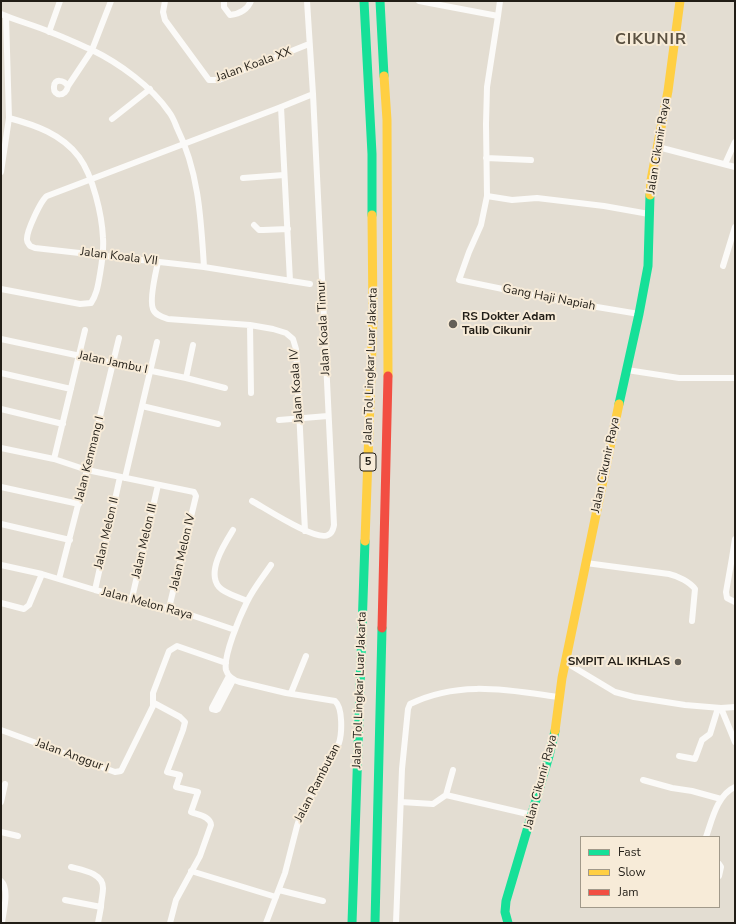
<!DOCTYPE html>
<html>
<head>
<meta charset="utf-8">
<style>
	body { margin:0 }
	#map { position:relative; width:736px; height:924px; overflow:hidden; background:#e3ddd2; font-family:"Nunito Sans",sans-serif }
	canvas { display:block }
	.frame { position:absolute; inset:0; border:2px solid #211d16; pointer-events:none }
	.legend { position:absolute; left:580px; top:836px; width:140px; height:72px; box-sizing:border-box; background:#f7ebd8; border:1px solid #a1998a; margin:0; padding:5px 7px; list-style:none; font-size:12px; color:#211d16 }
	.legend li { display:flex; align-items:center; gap:8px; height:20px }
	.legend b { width:20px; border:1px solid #a1998a }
</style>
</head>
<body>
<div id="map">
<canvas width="736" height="924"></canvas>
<div class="frame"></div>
<ul class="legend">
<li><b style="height:5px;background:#16e098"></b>Fast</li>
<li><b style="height:5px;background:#ffcf43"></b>Slow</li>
<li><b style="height:5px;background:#f24e42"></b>Jam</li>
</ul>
</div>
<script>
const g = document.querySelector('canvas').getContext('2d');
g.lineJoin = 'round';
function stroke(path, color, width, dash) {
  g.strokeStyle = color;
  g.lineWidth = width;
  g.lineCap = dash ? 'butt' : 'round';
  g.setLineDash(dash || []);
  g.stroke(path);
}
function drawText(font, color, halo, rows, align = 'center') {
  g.font = font + ' "Nunito Sans",sans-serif';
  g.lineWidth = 4;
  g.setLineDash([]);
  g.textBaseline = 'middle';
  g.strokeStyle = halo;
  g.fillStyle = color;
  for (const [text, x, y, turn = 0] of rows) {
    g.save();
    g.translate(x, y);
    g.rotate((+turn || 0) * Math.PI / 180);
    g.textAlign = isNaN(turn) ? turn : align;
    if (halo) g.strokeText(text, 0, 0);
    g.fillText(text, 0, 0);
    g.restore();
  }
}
stroke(new Path2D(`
	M 165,1 L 163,12 L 165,20 L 209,80 L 219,80 L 309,44
	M 224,1 L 224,7 L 230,15 C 239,14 247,11 251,1
	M 419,1 L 498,16 L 487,87 L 486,124 L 487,196 L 481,225 L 469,252 L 459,280 L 561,301 L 639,314
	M 1,14 C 17,21 34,25 50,32 C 64,37 78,44 92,50 C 119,63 152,87 169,112 C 173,117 175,123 177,128 C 199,172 201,220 204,267
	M 498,16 L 500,1
	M 49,32 L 60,1
	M 68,86 C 64,80 54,78 54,87 C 53,97 66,97 68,86 L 92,50 L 111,1
	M 281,107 L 290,281
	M 112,119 L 150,89
	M 658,147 L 735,167
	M 486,158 L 531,160
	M 725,164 L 735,142
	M 1,172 L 9,118 L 6,17
	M 243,178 L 284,175
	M 487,196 L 512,200 L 537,198 L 604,206 L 649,214
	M 254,225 L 259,230 L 263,230 L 288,229
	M 158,262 C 156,271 149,300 153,309 C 155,315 162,317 168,319 L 250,325 L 273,329 L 286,333 L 293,339 L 296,349 L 305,531
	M 723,266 L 735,227
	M 310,284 L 204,267 L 35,248 L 30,246 C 29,244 27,242 27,240 C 26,232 41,200 47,196 L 281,107 L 313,94
	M 1,289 L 80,304 L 91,303 C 97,294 98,285 100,274 C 102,262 104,251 103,238 C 102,215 93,176 79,157 C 62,134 35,125 9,118
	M 250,325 L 251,393
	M 1,339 L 113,363 L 186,378 L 225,388
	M 627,370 L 679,378 L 735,378
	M 1,373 L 71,389
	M 186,378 L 193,345
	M 142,406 L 218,424
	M 1,409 L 63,424
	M 279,420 L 328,416
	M 1,448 L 54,459 L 87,470 L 194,492 L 196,496 L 169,608
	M 54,459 L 85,330
	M 125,478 L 157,342
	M 1,487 L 79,504
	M 252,501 C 265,508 316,542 328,535 C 333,533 333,529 334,525 L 313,94 L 307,1
	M 1,524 L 70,540
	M 233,530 C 225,543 206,572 219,587 C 225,594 239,597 247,601
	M 735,539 L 732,558 L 735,559
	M 732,558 L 726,592 L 727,598 L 735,602
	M 586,563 L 669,574 C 678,576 690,582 695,589 L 692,621
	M 1,565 L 42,574 L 95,590 L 179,611 L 235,630
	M 59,579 L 87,470 L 119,338
	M 95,590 L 120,477
	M 132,598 L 158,485
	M 1,603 L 24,609 L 29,605 L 42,574
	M 565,662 L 615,692 L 634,697 L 685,705 L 721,708 L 735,707
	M 229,676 L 212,708 L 212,709 L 216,710 L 218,709 L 233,680
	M 291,693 L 306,656
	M 154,703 L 180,717 L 185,722 L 183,730 L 167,772 L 180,775 L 176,787 L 198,792 L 191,812 C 198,815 210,816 211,825 L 200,856 L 176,900 L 170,923
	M 721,708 L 735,742
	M 1,730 L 115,772 L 121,771 L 153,706 L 153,693 L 169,651 L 177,646 L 226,663
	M 679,756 L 695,759 L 702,740 L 710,734 L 718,708
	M 643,780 L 672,788 L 692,791 L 721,799
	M 446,795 L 532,815
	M 1,802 L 5,784
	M 401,802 L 433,804 L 446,795 L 453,770
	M 1,832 L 18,836
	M 706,837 C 712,820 717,795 735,787
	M 719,864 L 721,867 L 719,876
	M 71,867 C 82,870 103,873 103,888 C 103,894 101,901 101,907
	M 191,871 L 276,897
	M 1,881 C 10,889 3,913 2,923
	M 279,890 L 323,901
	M 65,900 L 101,907 L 98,923
	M 266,923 L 285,873 L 297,826 L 300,817 L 339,743 C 342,733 343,708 335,701 L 286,693 L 240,682 C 233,680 228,677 226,670 C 223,656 240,616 247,602 C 253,589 263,577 271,565
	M 396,923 L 402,769 L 408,709 L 410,704 C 459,680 507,690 559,697`), '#fbfaf8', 6);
stroke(new Path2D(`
	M 364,1 L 372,154 L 372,215
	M 380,1 L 384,76
	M 619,404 L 639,314 L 648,266 L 650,195
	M 352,923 L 365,541
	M 375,923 L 382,628
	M 508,923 L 505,912 L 506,901 L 549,756 L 555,731`), '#16e098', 9);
stroke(new Path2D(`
	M 384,76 L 387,120 L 388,376
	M 650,195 L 651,180 L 668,91 L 680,1
	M 365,541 L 373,318 L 372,215
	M 555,731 L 562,678 L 619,404`), '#ffcf43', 9);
stroke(new Path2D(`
	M 382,628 L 388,376`), '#f24e42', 9);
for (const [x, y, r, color] of [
	[453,324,5,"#656058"],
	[678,662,4,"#656058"]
]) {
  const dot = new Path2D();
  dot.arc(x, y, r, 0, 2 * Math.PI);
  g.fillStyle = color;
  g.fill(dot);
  stroke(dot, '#f7ebd8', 1.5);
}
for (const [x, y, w] of [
	[368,462,16]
]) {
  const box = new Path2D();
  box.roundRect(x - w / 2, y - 9, w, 18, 3);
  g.fillStyle = '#f7ebd8';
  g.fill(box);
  stroke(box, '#211d16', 1);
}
drawText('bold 11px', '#211d16', null, [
	["5",368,462]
]);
drawText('12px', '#211d16', '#f7ebd8', [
	["Jalan Koala XX",254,65,-20],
	["Jalan Cikunir Raya",659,146,-81],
	["Jalan Koala VII",119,257,7],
	["Gang Haji Napiah",549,298,11],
	["Jalan Koala Timur",324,328,-93],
	["Jalan Jambu I",113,363,12],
	["Jalan Tol Lingkar Luar Jakarta",371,366,-88],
	["Jalan Koala IV",297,386,-94],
	["Jalan Kenmang I",90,459,-76],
	["Jalan Cikunir Raya",606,465,-78],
	["Jalan Melon II",107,533,-77],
	["Jalan Melon III",145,541,-77],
	["Jalan Melon IV",183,552,-77],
	["Jalan Melon Raya",147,604,15],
	["Jalan Tol Lingkar Luar Jakarta",360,690,-88],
	["Jalan Anggur I",72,756,20],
	["Jalan Cikunir Raya",541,782,-75],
	["Jalan Rambutan",318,783,-63]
]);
drawText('bold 12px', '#211d16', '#f7ebd8', [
	["RS Dokter Adam",462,317],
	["Talib Cikunir",462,331],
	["SMPIT AL IKHLAS",670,662,"right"]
], 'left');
g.letterSpacing = '1px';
drawText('bold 16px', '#5b5141', '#f7ebd8', [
	["CIKUNIR",651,40]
]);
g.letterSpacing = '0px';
</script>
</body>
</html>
